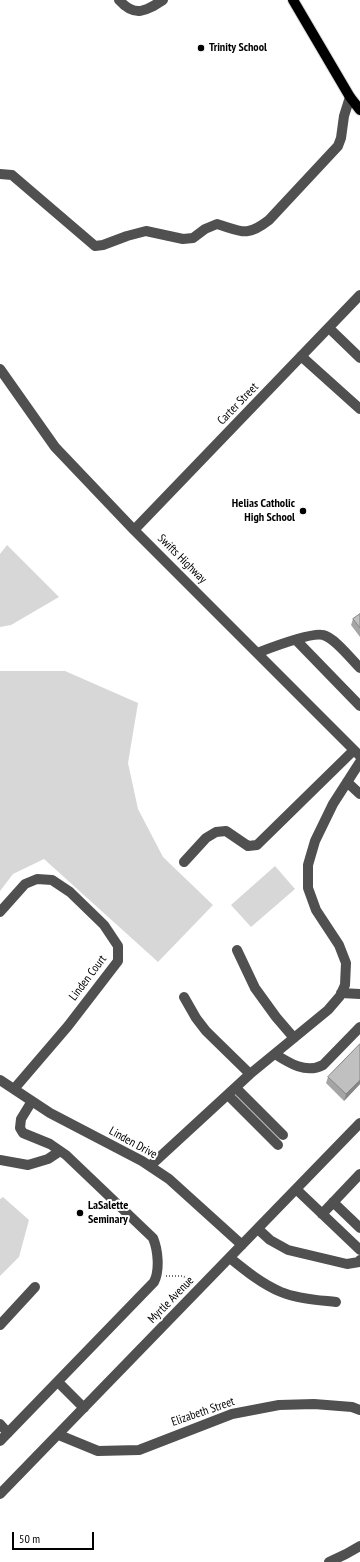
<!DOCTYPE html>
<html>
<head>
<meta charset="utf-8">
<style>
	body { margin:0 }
	#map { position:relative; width:360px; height:1562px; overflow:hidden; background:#fff; font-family:"PT Sans Narrow",sans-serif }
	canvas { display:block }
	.scale { position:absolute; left:12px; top:1532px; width:82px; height:18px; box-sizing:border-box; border:2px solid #000; border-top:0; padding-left:5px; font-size:12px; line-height:14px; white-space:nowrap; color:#000; -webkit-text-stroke:3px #fff; paint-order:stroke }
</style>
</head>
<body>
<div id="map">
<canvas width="360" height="1562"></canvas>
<div class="scale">50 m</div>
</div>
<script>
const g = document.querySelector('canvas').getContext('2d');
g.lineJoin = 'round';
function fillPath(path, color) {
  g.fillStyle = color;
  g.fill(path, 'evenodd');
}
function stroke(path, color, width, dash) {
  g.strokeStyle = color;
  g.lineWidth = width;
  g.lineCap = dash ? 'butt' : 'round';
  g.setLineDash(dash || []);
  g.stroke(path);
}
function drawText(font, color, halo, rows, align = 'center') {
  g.font = font + ' "PT Sans Narrow",sans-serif';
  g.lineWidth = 4;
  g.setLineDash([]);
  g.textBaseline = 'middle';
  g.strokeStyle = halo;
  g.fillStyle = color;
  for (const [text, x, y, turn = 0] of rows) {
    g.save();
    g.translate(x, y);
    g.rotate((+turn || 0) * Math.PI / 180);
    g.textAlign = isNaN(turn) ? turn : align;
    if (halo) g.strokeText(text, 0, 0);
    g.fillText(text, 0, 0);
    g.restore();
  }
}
fillPath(new Path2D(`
	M 7,545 L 59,597 L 11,625 L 0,627 L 0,554 Z
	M 0,671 L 65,671 L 138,703 L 128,763 L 138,809 L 163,857 L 213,905 L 158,962 L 44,859 L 13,874 L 0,891 Z
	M 275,866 L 295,889 L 251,927 L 231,905 Z
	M 3,1197 L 29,1220 L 19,1257 L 0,1276 L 0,1199 Z`), '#d7d7d7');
const major = new Path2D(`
	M 293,0 L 350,97 L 360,110`);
stroke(major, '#dbdbdb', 12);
stroke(new Path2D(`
	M 166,1276 L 182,1276 L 193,1280`), '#727272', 2, [1, 2]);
stroke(new Path2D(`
	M 119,0 C 135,18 146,11 163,0
	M 0,174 L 12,175 L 95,246 L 103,245 L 127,236 L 146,231 L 183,239 L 193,238 L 205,229 L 217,224 C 241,231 246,238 269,220 L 338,146 L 341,138 L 344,116 L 350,97
	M 329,328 L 360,358
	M 301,356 L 360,409
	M 0,369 L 55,447 L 134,530 L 360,756
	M 134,530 L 360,295
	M 296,640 L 360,706
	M 257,653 C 270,648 311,632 323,635 C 334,637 352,660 360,668
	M 347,782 L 360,794
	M 184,862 L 206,838 L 216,832 L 226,831 L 248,846 L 257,845 L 354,750
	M 0,912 L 25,884 L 37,879 L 52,880 L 70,892 L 104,925 L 118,946 L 118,961 L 68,1026 L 14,1089
	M 237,950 L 255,988 L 276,1017 L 294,1038
	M 341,993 L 360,994
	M 184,997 L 196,1018 L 206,1031 L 250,1074
	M 275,1054 C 289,1063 306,1074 323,1065 L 360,1027
	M 0,1080 L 50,1113 L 142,1161 L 169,1179 L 242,1245
	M 236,1088 L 283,1135
	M 228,1095 L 278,1145
	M 0,1160 L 28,1165 L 48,1159 L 60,1151
	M 150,1166 L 250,1074 L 328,1010 L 340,996 L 345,985 L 346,963 L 339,945 L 316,910 L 308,888 L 308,865 L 315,841 L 333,804 L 360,762
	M 296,1189 L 360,1250
	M 333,1202 L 360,1228
	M 322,1214 L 360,1174
	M 258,1229 L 270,1240 L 288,1250 L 347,1264 L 359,1262 L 360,1260
	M 230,1258 C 246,1271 262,1284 281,1292 C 298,1299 318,1300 336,1302
	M 0,1325 L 35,1287
	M 58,1382 L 84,1408
	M 0,1424 L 8,1433
	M 59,1435 L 98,1451 L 139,1450 L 232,1414 L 279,1405 L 314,1404 L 352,1407 L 360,1410
	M 0,1441 L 154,1282 C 160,1270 158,1250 153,1238 L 66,1155 L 50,1144 L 23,1133 L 20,1128 L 21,1119 L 32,1101
	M 0,1494 L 360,1123
	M 329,1562 L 346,1554 L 360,1546`), '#505050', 10);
stroke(major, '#000', 10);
fillPath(new Path2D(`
	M 360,614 L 360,637 L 351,625 L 353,619 Z
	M 360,1044 L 360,1084 L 344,1101 L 326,1083 L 328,1077 Z`), '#a5a5a5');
fillPath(new Path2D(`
	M 360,1080 L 360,1084 L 344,1101 L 346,1094 Z`), '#868686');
const building = new Path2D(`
	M 360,614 L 360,628 L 353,619 Z
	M 360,1044 L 360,1080 L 346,1094 L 328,1077 Z`);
fillPath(building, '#c0c0c0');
stroke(building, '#868686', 1);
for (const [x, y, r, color] of [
	[201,48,4,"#000"],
	[303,511,4,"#000"],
	[80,1213,4,"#000"]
]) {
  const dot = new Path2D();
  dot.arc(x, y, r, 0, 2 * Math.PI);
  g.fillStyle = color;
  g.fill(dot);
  stroke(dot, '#fff', 1.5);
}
drawText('bold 12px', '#000', '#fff', [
	["Trinity School",209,48],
	["Helias Catholic",295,504,"right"],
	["High School",295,518,"right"],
	["LaSalette",88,1206],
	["Seminary",88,1220]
], 'left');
drawText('12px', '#000', '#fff', [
	["Carter Street",238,404,-46],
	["Swifts Highway",182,559,45],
	["Linden Court",88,978,-53],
	["Linden Drive",133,1143,29],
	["Myrtle Avenue",171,1300,-46],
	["Elizabeth Street",203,1412,-19]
]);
</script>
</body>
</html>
